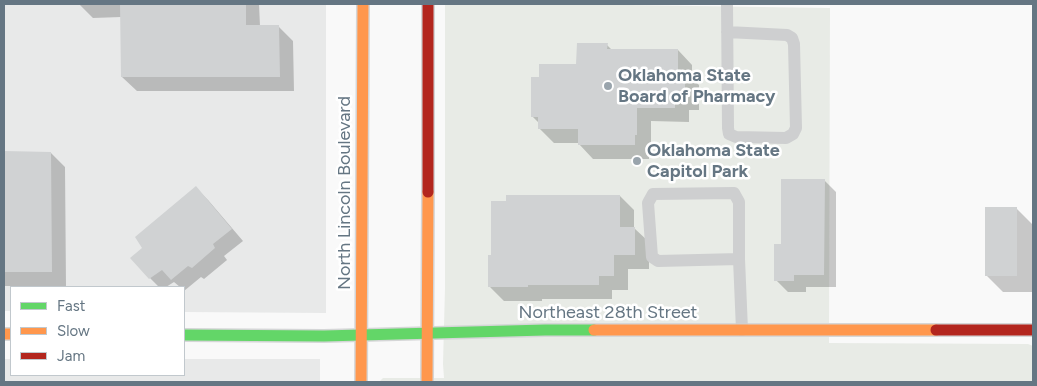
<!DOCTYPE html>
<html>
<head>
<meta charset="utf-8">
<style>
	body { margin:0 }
	#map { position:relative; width:1037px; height:386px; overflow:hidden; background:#f9f9f9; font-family:Figtree,sans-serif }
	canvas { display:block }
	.frame { position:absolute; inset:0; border:5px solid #657683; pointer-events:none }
	.legend { position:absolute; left:10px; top:286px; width:175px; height:90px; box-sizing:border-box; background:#fff; border:1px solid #c1c8cd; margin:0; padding:6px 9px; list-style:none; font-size:15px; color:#657683 }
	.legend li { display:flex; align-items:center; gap:10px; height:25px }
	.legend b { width:25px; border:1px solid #c1c8cd }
</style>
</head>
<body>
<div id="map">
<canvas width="1037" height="386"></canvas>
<div class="frame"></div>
<ul class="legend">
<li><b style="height:6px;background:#63d668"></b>Fast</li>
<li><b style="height:6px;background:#ff974d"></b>Slow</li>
<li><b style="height:6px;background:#b3261e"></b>Jam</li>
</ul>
</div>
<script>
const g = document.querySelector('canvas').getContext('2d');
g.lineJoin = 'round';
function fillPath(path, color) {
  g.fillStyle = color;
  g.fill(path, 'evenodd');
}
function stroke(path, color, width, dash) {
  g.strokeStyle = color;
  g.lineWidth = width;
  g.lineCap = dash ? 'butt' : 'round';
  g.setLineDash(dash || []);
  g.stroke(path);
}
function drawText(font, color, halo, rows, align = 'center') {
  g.font = font + ' Figtree,sans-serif';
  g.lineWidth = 5;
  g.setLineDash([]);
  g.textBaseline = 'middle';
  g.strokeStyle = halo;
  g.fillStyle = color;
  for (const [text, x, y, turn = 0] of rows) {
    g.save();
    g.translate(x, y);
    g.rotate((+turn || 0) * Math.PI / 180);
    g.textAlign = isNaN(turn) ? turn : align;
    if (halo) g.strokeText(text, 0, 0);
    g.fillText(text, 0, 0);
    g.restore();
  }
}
fillPath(new Path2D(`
	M 4,4 L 326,4 L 326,313 L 184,312 L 184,287 L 11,287 L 11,311 L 4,311 Z
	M 4,359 L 11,359 L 11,375 L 184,375 L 184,359 L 320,359 L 320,382 L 4,382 Z`), '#e8e9e9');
fillPath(new Path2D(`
	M 445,4 L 627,4 L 627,5 L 830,8 L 829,343 L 1028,344 L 1033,346 L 1033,382 L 379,382 L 383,378 L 444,378 L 443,364 L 445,288 Z`), '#e8ebe6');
fillPath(new Path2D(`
	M 79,4 L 259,4 L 260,26 L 279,27 L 293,41 L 294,91 L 137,91 L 122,77 L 121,17 L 93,18 Z
	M 607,45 L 612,50 L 678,50 L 692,65 L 692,78 L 699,85 L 699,110 L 689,110 L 689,122 L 651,121 L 651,149 L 649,149 L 649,159 L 593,159 L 579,144 L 579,143 L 554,143 L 539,128 L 539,123 L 532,116 L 540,78 L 578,66 Z
	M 4,152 L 51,153 L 65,167 L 66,286 L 4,286 Z
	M 824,180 L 836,192 L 836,287 L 806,287 L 806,292 L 788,292 L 776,280 L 783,245 Z
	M 196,188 L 208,200 L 243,241 L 224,256 L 227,260 L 204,279 L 201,277 L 184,291 L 184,287 L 180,287 L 174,282 L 166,287 L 159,287 L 150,278 L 144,249 Z
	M 620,196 L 634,210 L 634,228 L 649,242 L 649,269 L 628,269 L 628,290 L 612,290 L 612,299 L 542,299 L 542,301 L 504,301 L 490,287 Z
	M 1017,209 L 1033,225 L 1033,292 L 1003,292 L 986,275 Z`), '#0003');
fillPath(new Path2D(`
	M 120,4 L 246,4 L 246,25 L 279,25 L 280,77 L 121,77 Z
	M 577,43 L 608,43 L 607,49 L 678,49 L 678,70 L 685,70 L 685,96 L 675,96 L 675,108 L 637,108 L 637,135 L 635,135 L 635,145 L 578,145 L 578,129 L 538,129 L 538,117 L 531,117 L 531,77 L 539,77 L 539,64 L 576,64 Z
	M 4,151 L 51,152 L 52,272 L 4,272 Z
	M 781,179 L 825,179 L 824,275 L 794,275 L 794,281 L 774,281 L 774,244 L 781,244 Z
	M 196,186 L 232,229 L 213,244 L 215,248 L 192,268 L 188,266 L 171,280 L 162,270 L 149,279 L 130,258 L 142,248 L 135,237 Z
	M 506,195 L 620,195 L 620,227 L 635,227 L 635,255 L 614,255 L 614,276 L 599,276 L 599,285 L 528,285 L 528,287 L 488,287 L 488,255 L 491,255 L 491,201 L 506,201 Z
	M 985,207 L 1017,207 L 1017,276 L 985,276 Z`), '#d0d2d3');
const fast = new Path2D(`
	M 184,335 L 324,336 L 545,330 L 594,330`);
const slow = new Path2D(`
	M 594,330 L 936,330
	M 4,334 L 11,334
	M 361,382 L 363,4
	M 427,382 L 428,192`);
const jam = new Path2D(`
	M 428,192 L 428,4
	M 936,330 L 1033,330`);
stroke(fast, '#d5d6d7', 14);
stroke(slow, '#d5d6d7', 14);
stroke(jam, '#d5d6d7', 14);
stroke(new Path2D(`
	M 727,4 L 728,128 L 729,134 L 736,137 L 786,138 L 793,134 L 796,128 L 794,44 L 792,38 L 787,35 L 727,32
	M 739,259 L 658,261 L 652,257 L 648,203 L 653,194 L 734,193 L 739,202 L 739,259 L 742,330`), '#cecfd0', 12);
stroke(fast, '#63d668', 11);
stroke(slow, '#ff974d', 11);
stroke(jam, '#b3261e', 11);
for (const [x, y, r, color] of [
	[608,86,5,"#99a4ac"],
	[637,161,5,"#99a4ac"]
]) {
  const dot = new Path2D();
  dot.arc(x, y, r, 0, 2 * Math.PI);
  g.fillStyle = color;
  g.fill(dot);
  stroke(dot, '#fff', 2);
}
drawText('bold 18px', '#657683', '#fff', [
	["Oklahoma State",618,76],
	["Board of Pharmacy",618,97],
	["Oklahoma State",647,151],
	["Capitol Park",647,172]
], 'left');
drawText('18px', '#657683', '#fff', [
	["North Lincoln Boulevard",345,193,-90],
	["Northeast 28th Street",608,313]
]);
</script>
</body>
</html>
